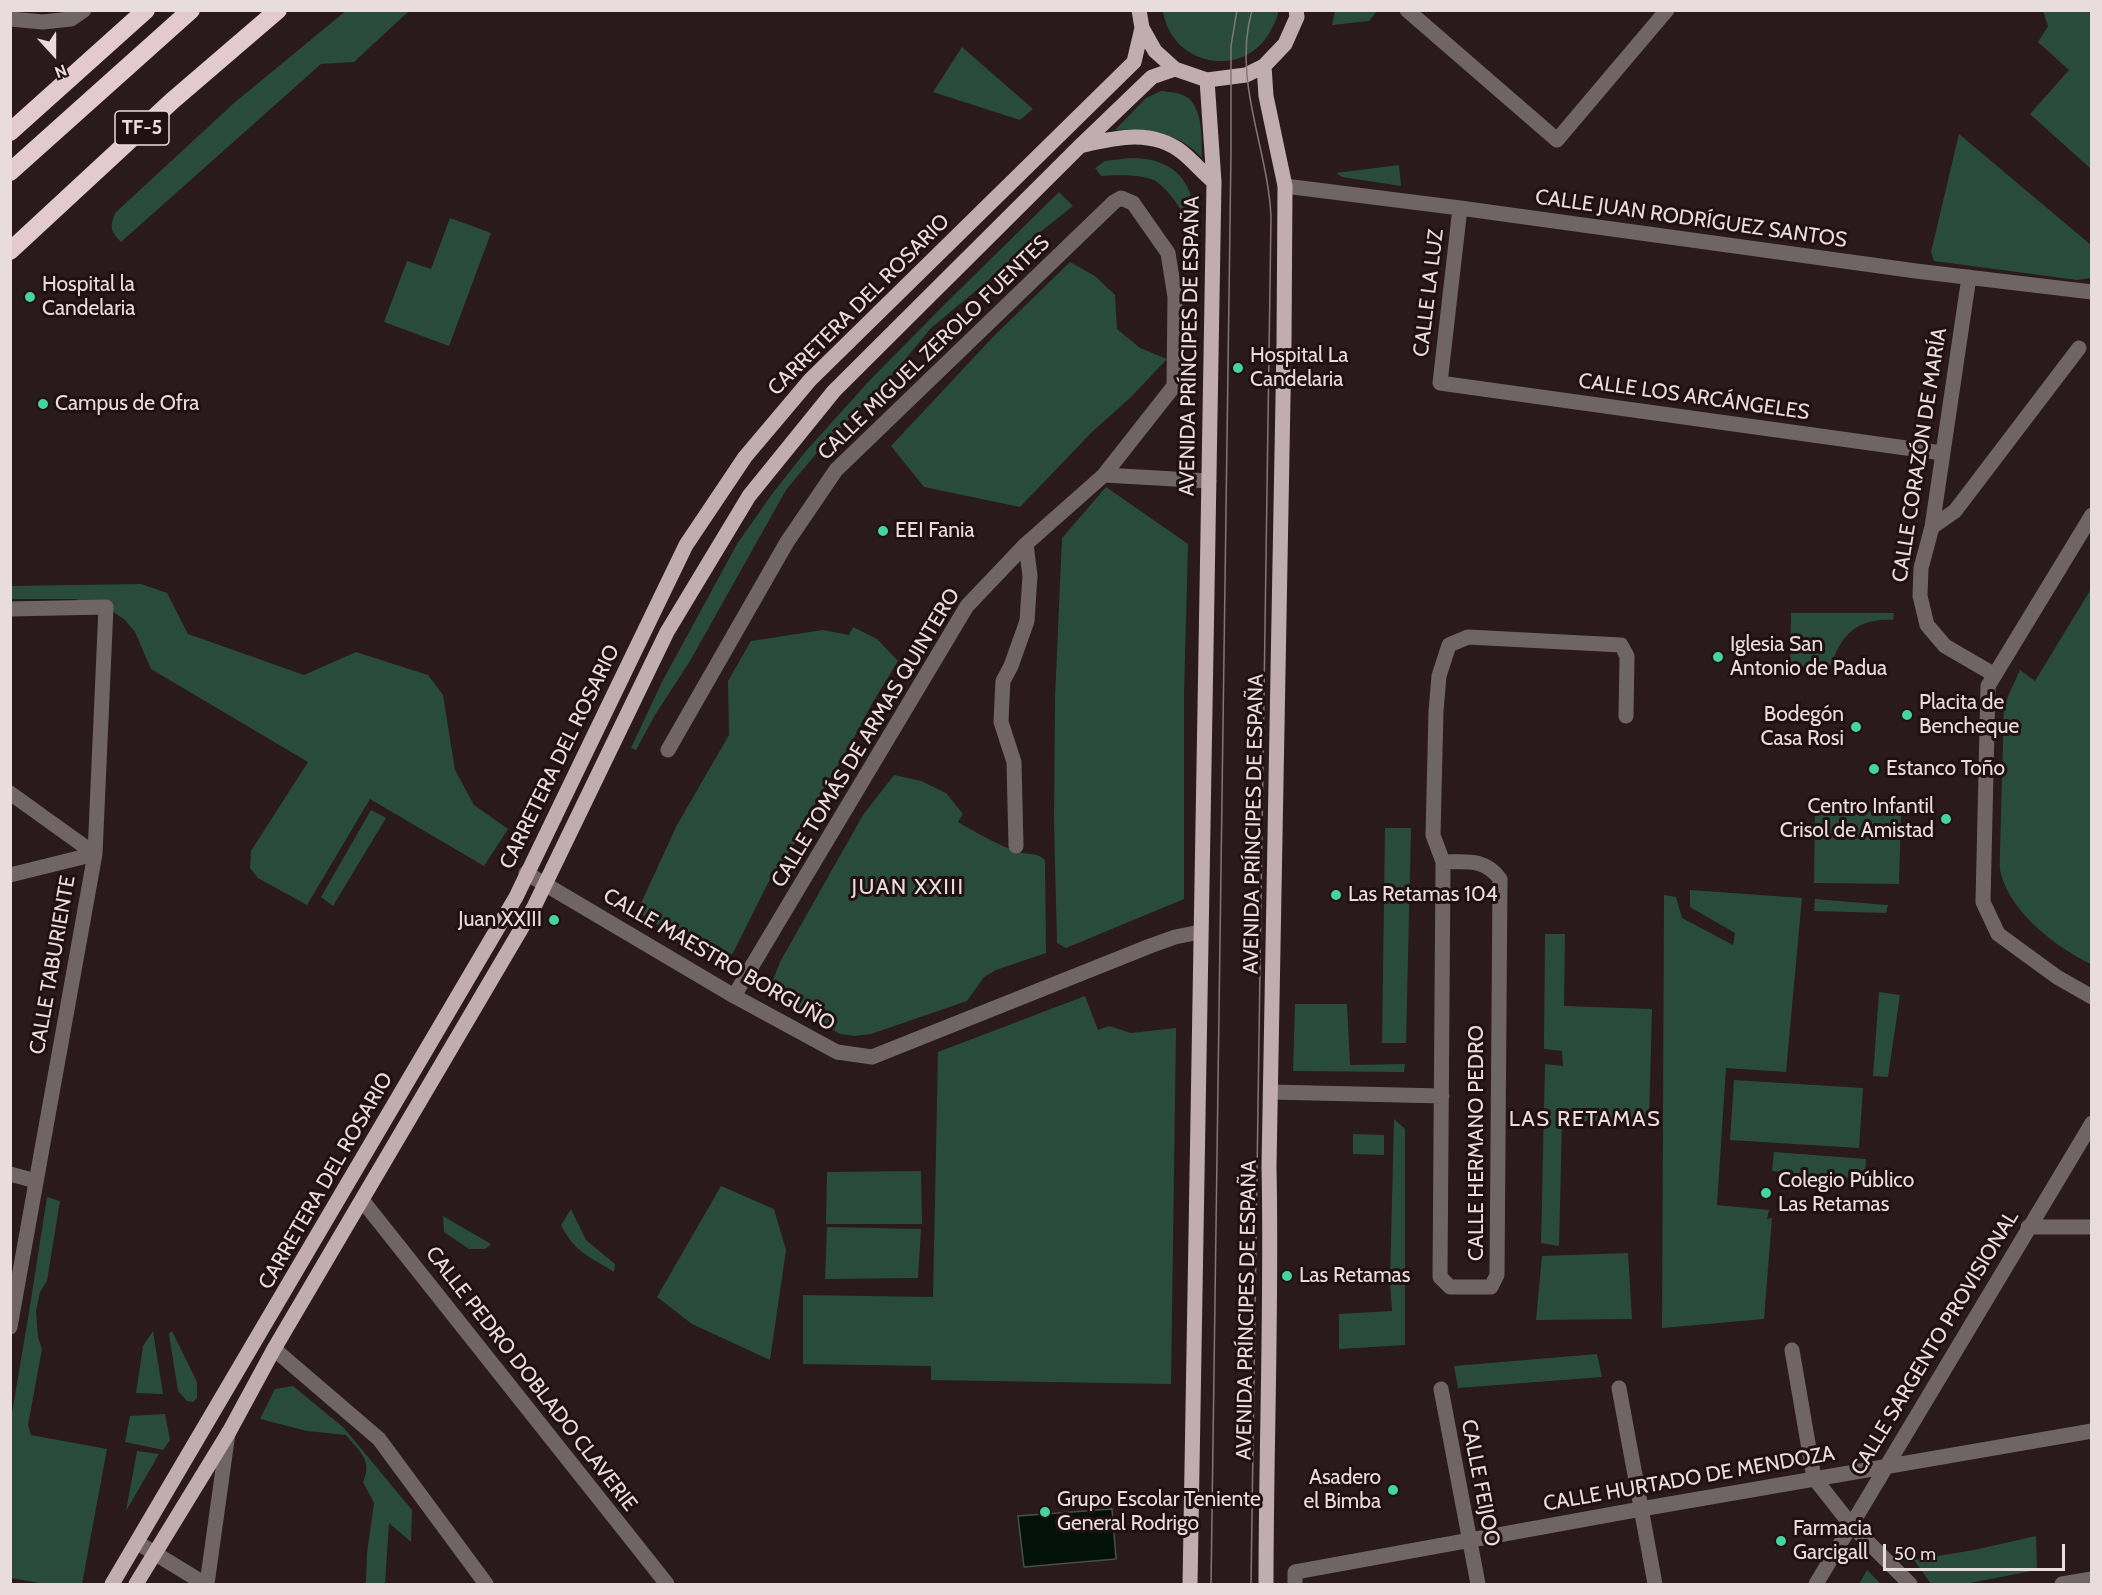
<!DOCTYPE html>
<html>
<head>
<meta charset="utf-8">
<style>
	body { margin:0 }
	#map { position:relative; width:2102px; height:1595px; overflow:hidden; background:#2a191d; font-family:Cabin,sans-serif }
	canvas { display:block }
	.frame { position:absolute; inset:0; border:12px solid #e9dcdf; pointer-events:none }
	.north { position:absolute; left:24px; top:24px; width:60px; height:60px; -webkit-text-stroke:4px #201014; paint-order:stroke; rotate:159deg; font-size:16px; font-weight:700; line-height:24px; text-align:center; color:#e9dcdf }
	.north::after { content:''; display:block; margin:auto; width:21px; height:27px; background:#e9dcdf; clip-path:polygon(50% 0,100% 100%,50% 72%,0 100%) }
	.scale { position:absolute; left:1883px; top:1544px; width:182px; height:27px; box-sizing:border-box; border:3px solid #e9dcdf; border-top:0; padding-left:8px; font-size:18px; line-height:21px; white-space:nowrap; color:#e9dcdf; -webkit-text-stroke:4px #201014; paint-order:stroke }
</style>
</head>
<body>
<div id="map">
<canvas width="2102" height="1595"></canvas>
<div class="frame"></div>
<div class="north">N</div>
<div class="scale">50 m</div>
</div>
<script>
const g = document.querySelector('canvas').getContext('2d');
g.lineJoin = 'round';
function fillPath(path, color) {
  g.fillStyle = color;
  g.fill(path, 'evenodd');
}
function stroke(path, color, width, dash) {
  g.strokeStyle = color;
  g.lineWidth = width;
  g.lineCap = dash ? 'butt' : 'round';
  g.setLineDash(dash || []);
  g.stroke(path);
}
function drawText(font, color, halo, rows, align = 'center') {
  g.font = font + ' Cabin,sans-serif';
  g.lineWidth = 6;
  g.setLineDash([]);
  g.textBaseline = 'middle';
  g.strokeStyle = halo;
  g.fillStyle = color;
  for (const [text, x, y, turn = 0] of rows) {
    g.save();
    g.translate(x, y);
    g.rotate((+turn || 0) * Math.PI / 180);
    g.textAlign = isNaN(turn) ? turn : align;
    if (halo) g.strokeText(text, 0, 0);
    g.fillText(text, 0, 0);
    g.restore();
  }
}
fillPath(new Path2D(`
	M 347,10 L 409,11 L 354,62 L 321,64 L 121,242 C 110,230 110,228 115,213 L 234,103 Z
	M 1278,11 C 1278,17 1275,22 1272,28 C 1247,81 1171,67 1163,11 Z
	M 1335,11 L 1335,10 L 1377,11 L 1369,21 L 1332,25 Z
	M 2043,11 L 2091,11 L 2091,169 L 2030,114 L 2069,70 L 2038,42 L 2048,26 Z
	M 962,47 L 1033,109 L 1020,120 L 933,92 Z
	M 1161,91 C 1169,92 1178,92 1185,96 C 1204,107 1201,138 1202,158 C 1179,132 1147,129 1115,130 L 1146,98 Z
	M 1959,134 L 2091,245 L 2091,278 L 2077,280 L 1934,261 L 1931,252 Z
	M 1131,158 C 1171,158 1193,178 1195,219 L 1189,222 C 1180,209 1170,191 1157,182 C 1146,174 1115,175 1101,176 L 1095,168 L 1105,161 Z
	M 1399,165 L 1401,186 L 1342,177 L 1336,173 Z
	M 1059,192 L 1073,206 L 1039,233 L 984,284 L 931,328 L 893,374 L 815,455 L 786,490 L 690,661 L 655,715 L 636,750 L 631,748 L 662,682 L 737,544 L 772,494 L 806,451 L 870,380 L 946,303 Z
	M 450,218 L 491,233 L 449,346 L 384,322 L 407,261 L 431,269 Z
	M 1070,262 L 1095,276 L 1115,295 L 1117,329 L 1140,348 L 1167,359 L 1130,398 L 1092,432 L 1020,507 L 924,487 L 891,446 L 993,337 Z
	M 1106,487 L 1188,544 L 1184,694 L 1184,899 L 1066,948 L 1057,943 L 1054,822 L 1055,698 L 1062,538 Z
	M 141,584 L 167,593 L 188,634 L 304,675 L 356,652 L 428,675 L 443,695 L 455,770 L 474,805 L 508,829 L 484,866 L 370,799 L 307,905 L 258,878 L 250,868 L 251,851 L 308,762 L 151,669 L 135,632 L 125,620 L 106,607 L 75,599 L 11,599 L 10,586 Z
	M 2091,589 L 2091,964 C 2057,948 2011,913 2001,874 C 1999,867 2000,858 2000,851 L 2004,705 L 2020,670 L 2035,681 Z
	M 1791,613 L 1894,613 L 1893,620 C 1853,618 1838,639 1828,675 L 1820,667 L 1790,667 Z
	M 853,627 L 877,639 L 898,661 L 873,702 L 848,749 L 821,793 L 797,840 L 768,883 L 733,953 L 721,963 L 637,912 L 677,825 L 729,735 L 728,681 L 751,641 L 823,630 L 849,635 Z
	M 894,775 L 921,781 L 946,793 L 963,814 L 958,822 C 977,833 997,845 1019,852 C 1029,855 1037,852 1045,860 L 1046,953 L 996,970 L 984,977 L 967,1001 L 871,1034 L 855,1036 L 840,1034 L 775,997 L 771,985 L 780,962 L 863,815 Z
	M 371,810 L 386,818 L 333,906 L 321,897 Z
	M 1815,810 L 1901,812 L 1899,884 L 1814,883 Z
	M 1385,828 L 1411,828 L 1406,1043 L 1382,1043 Z
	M 1690,890 L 1802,898 L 1786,1072 L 1726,1068 L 1717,1205 L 1769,1210 L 1767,1219 L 1772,1218 L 1764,1319 L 1662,1328 L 1664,895 L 1676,897 L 1682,918 L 1733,945 L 1735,933 L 1690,907 Z
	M 1815,899 L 1887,905 L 1888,905 L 1886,913 L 1814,911 Z
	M 1545,934 L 1565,934 L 1564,1006 L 1652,1009 L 1649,1121 L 1562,1121 L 1559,1246 L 1541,1243 L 1545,1064 L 1563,1066 L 1562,1051 L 1544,1049 Z
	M 1879,992 L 1900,995 L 1888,1077 L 1873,1076 Z
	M 1085,996 L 1098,1030 L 1109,1026 L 1131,1033 L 1176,1028 L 1171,1384 L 931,1380 L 931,1366 L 803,1364 L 803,1295 L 933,1297 L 938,1052 Z
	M 1295,1004 L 1347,1004 L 1350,1065 L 1405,1064 L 1404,1072 L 1293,1071 Z
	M 1734,1080 L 1863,1088 L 1859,1148 L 1730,1140 Z
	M 1394,1119 L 1405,1129 L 1405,1345 L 1339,1349 L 1339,1314 L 1392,1311 L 1390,1282 Z
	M 1353,1134 L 1384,1135 L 1384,1155 L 1353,1154 Z
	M 1774,1152 L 1866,1159 L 1865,1179 L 1772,1171 Z
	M 921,1171 L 922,1224 L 826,1224 L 827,1172 Z
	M 721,1186 L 774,1209 L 786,1250 L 770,1360 L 692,1324 L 657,1297 Z
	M 47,1197 L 60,1201 L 47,1281 L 40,1292 L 36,1311 L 38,1337 L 42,1349 L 28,1425 L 31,1435 L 107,1449 L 82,1584 L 45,1584 L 11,1578 L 11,1419 L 30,1306 Z
	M 571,1209 L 586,1240 L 615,1264 L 614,1272 C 589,1256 575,1253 561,1225 Z
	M 443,1216 L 491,1244 L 485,1249 L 469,1249 L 444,1232 Z
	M 827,1227 L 921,1229 L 918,1278 L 825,1279 Z
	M 1628,1253 L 1632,1319 L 1536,1320 L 1542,1256 Z
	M 153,1331 L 163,1394 L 136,1393 L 143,1346 Z
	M 172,1331 L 197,1382 L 197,1398 L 193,1402 L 187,1401 L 178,1391 L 169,1334 Z
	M 1597,1354 L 1602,1377 L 1458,1388 L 1454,1366 Z
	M 293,1386 L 344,1428 L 412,1510 L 411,1542 L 389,1523 L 385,1584 L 366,1584 L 367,1553 L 374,1503 L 363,1482 C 373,1460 359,1451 346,1435 L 307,1431 L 260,1419 L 275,1389 Z
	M 165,1414 L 170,1440 L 163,1450 L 125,1442 L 130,1416 Z
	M 137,1451 L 159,1454 L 126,1511 Z
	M 2036,1536 L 2037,1570 L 1965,1584 L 1931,1584 L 1914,1560 L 1974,1550 Z
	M 1867,1570 L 1881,1584 L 1859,1584 Z`), '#294b3d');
const water = new Path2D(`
	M 1112,1509 L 1116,1559 L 1024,1567 L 1018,1516 Z`);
fillPath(water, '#02120b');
stroke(water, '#474f4b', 1.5);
stroke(new Path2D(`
	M 1407,10 L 1557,140 L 1667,10
	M 10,19 L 43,22 L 71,19 L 84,10
	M 1285,186 L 1460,208 L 1916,271 L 2092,292
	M 1460,208 L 1440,383 L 1942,453
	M 1969,277 L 1932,527 L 1921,568 L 1920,596 L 1927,625 L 1945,646 L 1995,675
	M 1104,475 L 1209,481
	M 2092,515 L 1988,686 L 1983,902 L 1998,934 L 2057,977 L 2092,997
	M 1932,527 L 1955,511 L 2079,348
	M 10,609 L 106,607 L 95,854 L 10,1327
	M 668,750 L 787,542 L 836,470 L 1114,202 L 1121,198 L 1133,203 L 1168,253 L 1175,297 L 1174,386 L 1104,475 L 1026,544 L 967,606 L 734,996
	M 10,793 L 95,854
	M 1016,846 L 1014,762 L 1001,722 L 1002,700 L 1003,681 L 1011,666 L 1027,621 L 1030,576 L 1026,544
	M 1443,862 C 1466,862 1485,858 1500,879 L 1497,1275 L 1491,1287 L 1450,1287 L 1440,1277 L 1443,862 L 1433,835 L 1436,711 L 1439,676 L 1449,645 L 1468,637 L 1621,645 L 1627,656 L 1626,716
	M 526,873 L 734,996 L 837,1052 L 872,1057 L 1150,946 L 1175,937 L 1200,932
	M 10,875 L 95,854
	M 1271,1092 L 1442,1096
	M 10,1174 L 36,1181
	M 362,1200 L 667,1584
	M 2028,1227 L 2092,1227
	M 274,1349 L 379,1439 L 486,1584
	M 1792,1350 L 1814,1478 L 1852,1526 L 1910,1584
	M 1619,1388 L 1655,1584
	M 1441,1389 L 1478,1584
	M 138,1543 L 205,1584
	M 207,1584 L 228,1433
	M 1295,1584 L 1295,1572 L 1641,1509 L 2092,1431
	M 1816,1584 L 2092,1123
	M 2062,1584 L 2092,1579`), '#6f6567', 15);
stroke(new Path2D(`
	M 1139,10 L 1142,28 L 1155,51 L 1175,69 L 1207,80 L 1246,75 L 1264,66 L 1285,44 L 1297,17 L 1296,10
	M 1264,66 L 1266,96 L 1285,186 L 1284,343 L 1269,1166 C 1272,1306 1266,1445 1266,1584
	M 1080,146 C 1114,138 1152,128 1183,153 C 1194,162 1203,173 1214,182
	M 112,1584 L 516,897 L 686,545 L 745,457 L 810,380 L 1134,62 L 1142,28
	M 136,1584 L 229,1432 L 274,1349 L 534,907 L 667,632 L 749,496 L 834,391 L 1080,146 L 1152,77 L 1175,69
	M 1190,1584 L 1214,182 L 1207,80`), '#c1adb1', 15);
stroke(new Path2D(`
	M 10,132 L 146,10
	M 10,172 L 191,10
	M 10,251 L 172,101 L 278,10`), '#e2cacf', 18);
stroke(new Path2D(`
	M 1211,1584 L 1231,153 L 1231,46 L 1237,10
	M 1251,1584 L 1271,217 C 1268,147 1232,81 1252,10`), '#847579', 1.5);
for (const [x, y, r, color] of [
	[30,297,6,"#43d4a0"],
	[1238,368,6,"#43d4a0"],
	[43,404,6,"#43d4a0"],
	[883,531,6,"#43d4a0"],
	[1718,657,6,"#43d4a0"],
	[1907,715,6,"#43d4a0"],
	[1856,727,6,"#43d4a0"],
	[1874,769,6,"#43d4a0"],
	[1946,819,6,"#43d4a0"],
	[1336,895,6,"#43d4a0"],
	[554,920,6,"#43d4a0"],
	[1766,1193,6,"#43d4a0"],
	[1287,1276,6,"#43d4a0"],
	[1393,1490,6,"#43d4a0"],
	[1045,1512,6,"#43d4a0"],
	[1781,1541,6,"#43d4a0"]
]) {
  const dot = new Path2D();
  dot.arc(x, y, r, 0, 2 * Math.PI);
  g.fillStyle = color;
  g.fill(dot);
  stroke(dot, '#201014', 2);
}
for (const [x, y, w] of [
	[142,128,54]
]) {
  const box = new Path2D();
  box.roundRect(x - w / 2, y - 17, w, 34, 4.5);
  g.fillStyle = '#201014';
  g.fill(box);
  stroke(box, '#e9dcdf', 1.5);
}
drawText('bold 20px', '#e9dcdf', null, [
	["TF-5",142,128]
]);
drawText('21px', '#e9dcdf', '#201014', [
	["CALLE JUAN RODRÍGUEZ SANTOS",1691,219,8],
	["CALLE LA LUZ",1429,293,-83],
	["CARRETERA DEL ROSARIO",859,305,-45],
	["AVENIDA PRÍNCIPES DE ESPAÑA",1190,346,-89],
	["CALLE MIGUEL ZEROLO FUENTES",934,348,-44],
	["CALLE LOS ARCÁNGELES",1694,397,8],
	["CALLE CORAZÓN DE MARÍA",1920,455,-81],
	["CALLE TOMÁS DE ARMAS QUINTERO",866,738,-59],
	["CARRETERA DEL ROSARIO",560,757,-64],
	["AVENIDA PRÍNCIPES DE ESPAÑA",1254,824,-89],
	["CALLE MAESTRO BORGUÑO",719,960,30],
	["CALLE TABURIENTE",53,965,-80],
	["CALLE HERMANO PEDRO",1477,1143,-90],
	["CARRETERA DEL ROSARIO",326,1181,-60],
	["AVENIDA PRÍNCIPES DE ESPAÑA",1247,1310,-89],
	["CALLE SARGENTO PROVISIONAL",1935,1343,-59],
	["CALLE PEDRO DOBLADO CLAVERIE",531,1379,52],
	["CALLE HURTADO DE MENDOZA",1689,1479,-10],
	["CALLE FEIJOO",1480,1483,79]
]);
drawText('21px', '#e9dcdf', '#201014', [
	["Hospital la",42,285],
	["Candelaria",42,309],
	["Hospital La",1250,356],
	["Candelaria",1250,380],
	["Campus de Ofra",55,404],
	["EEI Fania",895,531],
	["Iglesia San",1730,645],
	["Antonio de Padua",1730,669],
	["Placita de",1919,703],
	["Bencheque",1919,727],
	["Bodegón",1844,715,"right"],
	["Casa Rosi",1844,739,"right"],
	["Estanco Toño",1886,769],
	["Centro Infantil",1934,807,"right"],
	["Crisol de Amistad",1934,831,"right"],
	["Las Retamas 104",1348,895],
	["Juan XXIII",542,920,"right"],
	["Colegio Público",1778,1181],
	["Las Retamas",1778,1205],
	["Las Retamas",1299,1276],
	["Asadero",1381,1478,"right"],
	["el Bimba",1381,1502,"right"],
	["Grupo Escolar Teniente",1057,1500],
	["General Rodrigo",1057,1524],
	["Farmacia",1793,1529],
	["Garcigall",1793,1553]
], 'left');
g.letterSpacing = '1.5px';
drawText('22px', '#e9dcdf', '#201014', [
	["JUAN XXIII",908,888],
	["LAS RETAMAS",1585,1120]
]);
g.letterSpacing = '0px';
</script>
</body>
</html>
